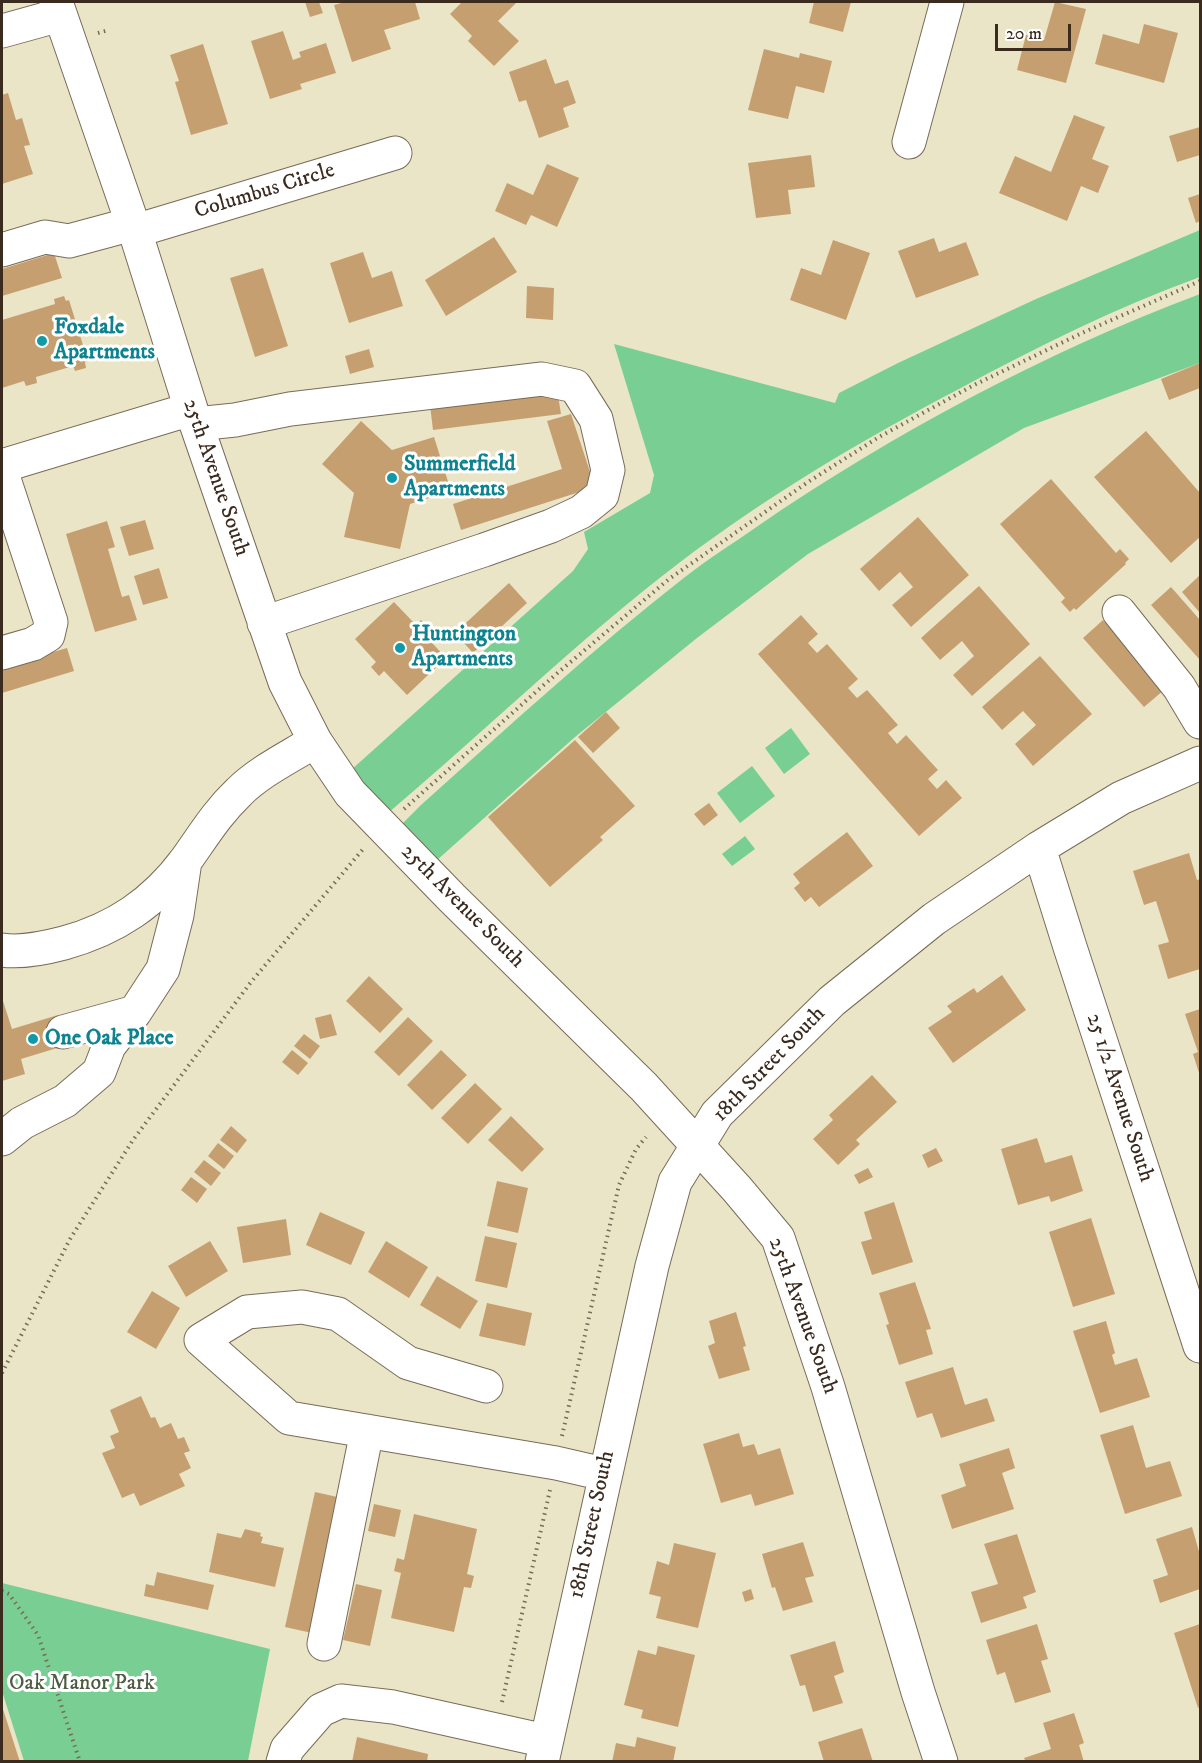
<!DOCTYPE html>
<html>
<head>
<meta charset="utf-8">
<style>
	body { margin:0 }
	#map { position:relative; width:1202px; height:1763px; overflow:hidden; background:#ebe5c7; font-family:"IM FELL DW Pica",serif }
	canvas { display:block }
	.frame { position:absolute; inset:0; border:3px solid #3b2a1e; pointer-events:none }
	.scale { position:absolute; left:995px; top:24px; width:76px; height:27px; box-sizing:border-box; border:3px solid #3b2a1e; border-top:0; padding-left:8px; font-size:18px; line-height:21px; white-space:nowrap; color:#3b2a1e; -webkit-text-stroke:4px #fff; paint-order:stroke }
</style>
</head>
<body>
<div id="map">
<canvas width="1202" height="1763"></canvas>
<div class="frame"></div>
<div class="scale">20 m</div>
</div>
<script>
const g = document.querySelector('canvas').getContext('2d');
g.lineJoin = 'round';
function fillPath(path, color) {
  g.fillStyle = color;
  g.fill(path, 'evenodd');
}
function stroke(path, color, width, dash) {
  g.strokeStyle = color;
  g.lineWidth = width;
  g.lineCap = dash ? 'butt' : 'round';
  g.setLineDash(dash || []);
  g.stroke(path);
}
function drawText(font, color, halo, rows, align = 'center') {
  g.font = font + ' "IM FELL DW Pica",serif';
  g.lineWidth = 6;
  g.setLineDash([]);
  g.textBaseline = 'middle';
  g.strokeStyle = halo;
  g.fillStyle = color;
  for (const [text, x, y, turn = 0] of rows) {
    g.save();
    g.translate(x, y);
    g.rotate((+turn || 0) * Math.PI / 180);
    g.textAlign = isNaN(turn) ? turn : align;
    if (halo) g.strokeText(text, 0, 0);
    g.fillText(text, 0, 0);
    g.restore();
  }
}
fillPath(new Path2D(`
	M 1200,230 L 1200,277 C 1117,307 1037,347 959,389 C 862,440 767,496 679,563 C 577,641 485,731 387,814 L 351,770 L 573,571 L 588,549 L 584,532 L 650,493 L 654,475 L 614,344 L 835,403 L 839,393 L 898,363 L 1036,299 Z
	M 1200,294 L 1200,363 L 1024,428 L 808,554 L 697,638 L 575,737 L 436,861 L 400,826 L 421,805 C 508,727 594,648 685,577 C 708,559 732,544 755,528 C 893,433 1044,353 1200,294 Z
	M 791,728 L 810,754 L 784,774 L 765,748 Z
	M 752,766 L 775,796 L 740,823 L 717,793 Z
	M 745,836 L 755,849 L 732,866 L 722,854 Z
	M 2,1583 L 270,1649 L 248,1761 L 24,1761 L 2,1691 Z`), '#79cf93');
fillPath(new Path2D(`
	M 305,2 L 319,2 L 323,13 L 310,17 Z
	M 345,2 L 415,2 L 420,19 L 384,30 L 391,49 L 352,62 L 334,5 Z
	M 462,2 L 517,2 L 498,21 L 519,41 L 494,66 L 468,41 L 472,36 L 450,14 Z
	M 814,2 L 851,2 L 843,32 L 809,23 Z
	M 1055,2 L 1086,9 L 1066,83 L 1017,70 L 1026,35 L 1044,40 Z
	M 1144,24 L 1178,33 L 1164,83 L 1095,64 L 1103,34 L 1139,44 Z
	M 283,31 L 293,60 L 301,57 L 299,52 L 326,43 L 336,73 L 300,84 L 302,89 L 270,99 L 251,41 Z
	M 203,44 L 228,124 L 191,135 L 175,82 L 179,81 L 170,55 Z
	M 764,49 L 799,58 L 800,53 L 832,61 L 824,93 L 796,86 L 788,119 L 748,110 Z
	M 546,59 L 555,84 L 568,80 L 576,103 L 563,108 L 569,127 L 539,138 L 526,100 L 519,102 L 509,72 Z
	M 8,93 L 16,120 L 22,118 L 30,145 L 24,146 L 33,174 L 2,184 L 2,95 Z
	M 1074,115 L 1105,127 L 1092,159 L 1109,166 L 1098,193 L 1081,186 L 1067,221 L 999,193 L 1015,156 L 1051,172 Z
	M 1200,127 L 1200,155 L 1177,162 L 1169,136 Z
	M 811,155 L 815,187 L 788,190 L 791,214 L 756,218 L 748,163 Z
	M 547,164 L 579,178 L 557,227 L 531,215 L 526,225 L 495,211 L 507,183 L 533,195 Z
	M 1200,194 L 1200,221 L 1196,223 L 1188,198 Z
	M 494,237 L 517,272 L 446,316 L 425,280 Z
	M 934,238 L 939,252 L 966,242 L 979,275 L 916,298 L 898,251 Z
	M 833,240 L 870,253 L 846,320 L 790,300 L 801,268 L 821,275 Z
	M 363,252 L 372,278 L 392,271 L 403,306 L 349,323 L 330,263 Z
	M 54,253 L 62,278 L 2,296 L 2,269 Z
	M 263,268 L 288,346 L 255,357 L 230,278 Z
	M 527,286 L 554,288 L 553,320 L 526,318 Z
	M 64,296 L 66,301 L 69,300 L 88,361 L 85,362 L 86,368 L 75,371 L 73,366 L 36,377 L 37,383 L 26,386 L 24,381 L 2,388 L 2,320 L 55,304 L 54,299 Z
	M 369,349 L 374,367 L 350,374 L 345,356 Z
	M 1200,363 L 1200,388 L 1169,400 L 1161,379 Z
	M 557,389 L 561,414 L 433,430 L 430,405 Z
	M 571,414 L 595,487 L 461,530 L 453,504 L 562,469 L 547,421 Z
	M 361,421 L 392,450 L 434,437 L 451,491 L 410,504 L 400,549 L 344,537 L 354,493 L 322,464 Z
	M 1146,431 L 1200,493 L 1200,537 L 1171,563 L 1094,477 Z
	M 1051,479 L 1116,553 L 1120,549 L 1129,559 L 1125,563 L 1126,564 L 1076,610 L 1074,608 L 1070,612 L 1061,602 L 1065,598 L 1000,524 Z
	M 918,517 L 969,575 L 911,627 L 892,605 L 913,587 L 900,572 L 879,591 L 860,569 Z
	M 145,520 L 154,549 L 129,556 L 120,527 Z
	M 107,521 L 115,547 L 108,549 L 122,597 L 129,595 L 137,620 L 95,632 L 66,534 Z
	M 159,568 L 168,598 L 143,605 L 134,576 Z
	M 1200,575 L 1200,613 L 1182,592 Z
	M 509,583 L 527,603 L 473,653 L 455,633 Z
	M 979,586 L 1030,644 L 972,696 L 953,675 L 974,656 L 962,641 L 940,660 L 921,638 Z
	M 1171,587 L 1200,620 L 1200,660 L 1151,605 Z
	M 394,602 L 416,625 L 421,620 L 429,629 L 424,634 L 446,658 L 407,695 L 384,671 L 379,676 L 371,667 L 376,662 L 355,639 Z
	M 801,615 L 818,634 L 808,643 L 817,653 L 827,644 L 858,679 L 848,688 L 857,698 L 867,690 L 898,725 L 888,733 L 897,744 L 906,735 L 938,770 L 928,779 L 937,789 L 946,780 L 962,798 L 919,836 L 758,654 Z
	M 1103,620 L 1164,690 L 1144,707 L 1083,638 Z
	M 67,648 L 74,671 L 2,693 L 2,667 Z
	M 1040,656 L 1092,714 L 1033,766 L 1015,744 L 1036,725 L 1023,711 L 1002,730 L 982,707 Z
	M 606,712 L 620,728 L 593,753 L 578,737 Z
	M 575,740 L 635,806 L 600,837 L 603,840 L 550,887 L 488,817 Z
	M 709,803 L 718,815 L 704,826 L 694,814 Z
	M 847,832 L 873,866 L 819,907 L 811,897 L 805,902 L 794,888 L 800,883 L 793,874 Z
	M 1189,853 L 1197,880 L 1200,879 L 1200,969 L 1168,979 L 1158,945 L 1169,942 L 1156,901 L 1144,905 L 1133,871 Z
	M 1002,975 L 1026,1010 L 953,1063 L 928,1028 L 952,1012 L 947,1006 L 974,988 L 977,993 Z
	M 369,976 L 403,1009 L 380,1033 L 346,1001 Z
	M 2,998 L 12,1029 L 58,1015 L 67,1045 L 21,1059 L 25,1074 L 2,1081 Z
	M 1200,1009 L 1200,1076 L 1193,1054 L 1198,1052 L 1185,1014 Z
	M 331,1014 L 337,1035 L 320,1039 L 315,1018 Z
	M 408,1017 L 433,1041 L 399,1076 L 374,1052 Z
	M 304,1034 L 320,1046 L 310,1059 L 294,1046 Z
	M 292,1050 L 308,1063 L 298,1075 L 282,1062 Z
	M 441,1050 L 467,1075 L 432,1110 L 407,1085 Z
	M 872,1075 L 897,1102 L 856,1140 L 860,1144 L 838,1165 L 813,1139 L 833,1120 L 829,1115 Z
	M 475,1083 L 502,1109 L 468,1144 L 441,1118 Z
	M 511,1116 L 544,1149 L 522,1172 L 488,1140 Z
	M 231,1126 L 247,1140 L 237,1153 L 220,1140 Z
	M 1037,1138 L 1045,1163 L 1072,1155 L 1083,1191 L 1051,1202 L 1049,1196 L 1018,1205 L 1001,1149 Z
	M 218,1143 L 234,1156 L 224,1169 L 208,1156 Z
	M 936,1148 L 943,1161 L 928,1168 L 922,1155 Z
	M 204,1160 L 221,1173 L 211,1186 L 194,1172 Z
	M 868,1168 L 873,1177 L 859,1184 L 854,1175 Z
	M 191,1177 L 207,1189 L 197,1203 L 181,1190 Z
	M 497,1181 L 528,1188 L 518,1233 L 487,1226 Z
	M 894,1202 L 913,1262 L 872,1275 L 861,1242 L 872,1239 L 864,1212 Z
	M 320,1212 L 365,1232 L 351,1265 L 306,1245 Z
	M 1091,1218 L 1115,1294 L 1073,1307 L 1049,1232 Z
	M 286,1219 L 291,1255 L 243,1263 L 237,1227 Z
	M 485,1236 L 517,1243 L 507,1288 L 475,1281 Z
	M 210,1241 L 228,1271 L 186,1297 L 168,1266 Z
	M 386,1241 L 428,1267 L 409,1298 L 368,1272 Z
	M 437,1276 L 478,1301 L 460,1329 L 420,1305 Z
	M 915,1282 L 931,1329 L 926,1330 L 933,1354 L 899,1365 L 886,1325 L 889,1324 L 879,1293 Z
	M 152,1291 L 180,1308 L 156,1349 L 127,1332 Z
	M 487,1303 L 532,1313 L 525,1346 L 479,1336 Z
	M 736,1312 L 746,1346 L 743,1347 L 750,1370 L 719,1379 L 708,1346 L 715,1343 L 709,1321 Z
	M 1106,1321 L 1115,1353 L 1112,1355 L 1115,1365 L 1137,1358 L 1150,1397 L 1100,1413 L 1073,1331 Z
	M 953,1367 L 965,1405 L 987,1398 L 995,1421 L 941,1438 L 932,1413 L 917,1418 L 905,1382 Z
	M 141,1396 L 151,1418 L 155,1417 L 160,1428 L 171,1423 L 178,1439 L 184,1437 L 190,1451 L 184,1453 L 191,1468 L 179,1474 L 185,1486 L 140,1506 L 134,1493 L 122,1498 L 102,1453 L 115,1448 L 110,1436 L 119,1432 L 110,1410 Z
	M 1133,1425 L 1146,1468 L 1170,1461 L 1182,1496 L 1125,1514 L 1100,1435 Z
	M 739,1433 L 743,1447 L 754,1444 L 758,1455 L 780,1448 L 794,1494 L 755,1506 L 751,1494 L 721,1503 L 703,1444 Z
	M 1009,1448 L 1015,1468 L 1002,1473 L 1014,1509 L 952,1529 L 941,1495 L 966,1486 L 959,1464 Z
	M 315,1492 L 342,1498 L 312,1633 L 285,1627 Z
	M 374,1504 L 401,1510 L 395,1537 L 368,1531 Z
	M 414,1514 L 477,1529 L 467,1574 L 474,1576 L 471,1588 L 464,1587 L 454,1632 L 391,1618 L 401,1573 L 394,1571 L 397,1558 L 404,1560 Z
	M 1192,1527 L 1200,1555 L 1200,1589 L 1160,1603 L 1153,1580 L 1168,1575 L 1156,1539 Z
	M 245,1529 L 261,1533 L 260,1536 L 263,1537 L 261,1543 L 284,1548 L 275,1587 L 209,1572 L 217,1533 L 241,1538 Z
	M 1017,1534 L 1036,1592 L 1023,1597 L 1027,1608 L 981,1623 L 971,1592 L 998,1584 L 984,1544 Z
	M 803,1542 L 814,1576 L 805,1578 L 813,1602 L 783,1611 L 775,1587 L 772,1588 L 762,1554 Z
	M 674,1543 L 716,1553 L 698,1628 L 656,1618 L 661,1597 L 649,1594 L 657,1561 L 669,1565 Z
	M 157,1572 L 214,1585 L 208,1610 L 144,1596 L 146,1584 L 154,1586 Z
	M 356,1584 L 382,1590 L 370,1646 L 343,1640 Z
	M 751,1589 L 754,1599 L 745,1602 L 742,1592 Z
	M 1037,1624 L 1048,1659 L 1041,1661 L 1051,1692 L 1015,1703 L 1005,1672 L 997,1675 L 986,1640 Z
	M 1200,1624 L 1200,1707 L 1198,1708 L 1174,1633 Z
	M 835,1641 L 844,1672 L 834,1676 L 843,1703 L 813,1712 L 805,1685 L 800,1686 L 790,1655 Z
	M 658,1646 L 695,1655 L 678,1727 L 641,1718 L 643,1710 L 624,1705 L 638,1650 L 656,1655 Z
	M 2,1706 L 20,1762 L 2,1762 Z
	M 1074,1713 L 1084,1743 L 1079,1745 L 1084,1762 L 1026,1762 L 1024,1758 L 1051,1749 L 1043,1723 Z
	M 862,1728 L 873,1762 L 824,1762 L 818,1742 Z
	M 357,1737 L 428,1754 L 427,1762 L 352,1762 Z
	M 637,1737 L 676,1747 L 673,1762 L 612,1762 L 616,1743 L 635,1747 Z`), '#c69f70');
const minor = new Path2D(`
	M 56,2 L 135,231 L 191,409 L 285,682 L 315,741 L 350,793 L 452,898 L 644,1087 L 737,1189 L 778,1238 L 828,1387 L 918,1692 L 941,1762
	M 2,31 L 60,15
	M 909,142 L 947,2
	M 135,231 L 395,153
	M 2,250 L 45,237 L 69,241 L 132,224
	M 196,424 L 235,420 L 290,409 L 542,379 L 575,386 L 596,419 L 608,470 L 602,495 L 581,512 L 551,526 L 484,550 L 264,623
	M 2,466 L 191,409
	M 2,473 L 51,622 L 48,635 L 33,644 L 2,653
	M 1119,612 L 1179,687 L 1200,722
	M 1039,848 L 1070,947 L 1200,1346
	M 2,950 C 21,953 45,948 64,943 C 115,929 154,903 186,860 C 204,835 216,814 239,792 C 260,771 290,757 315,741
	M 63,1032 L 135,1012
	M 2,1139 L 22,1123 L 65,1101 L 99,1072 L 109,1046 L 135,1012 L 163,969 L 177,915 L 185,861
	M 486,1386 L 408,1363 L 338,1314 L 302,1307 L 247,1312 L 201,1340 L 289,1418 L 556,1463 L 604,1474
	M 324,1644 L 367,1431
	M 283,1762 L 287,1749 L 321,1710 L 341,1701 L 393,1707 L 546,1741
	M 542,1762 L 652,1266 L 675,1182 L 717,1114 L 832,1001 L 934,919 L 1039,848 L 1121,798 L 1200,763`);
stroke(minor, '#796b59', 35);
stroke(new Path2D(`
	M 98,33 L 109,30
	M 404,809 L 554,676 L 669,579 L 808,482 L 879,437 L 974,385 L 1082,333 L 1200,281
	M 2,1373 L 70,1239 L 133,1140 L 251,982 L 364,848
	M 562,1436 L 619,1185 L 636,1149 L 646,1137
	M 2,1591 L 9,1594 L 38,1635 L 80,1762
	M 502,1702 L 550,1490`), '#796b59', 4, [1.5, 4.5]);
stroke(minor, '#fff', 33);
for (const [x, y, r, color] of [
	[42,341,6,"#0f9aa8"],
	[392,478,6,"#0f9aa8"],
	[400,648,6,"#0f9aa8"],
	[33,1039,6,"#0f9aa8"]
]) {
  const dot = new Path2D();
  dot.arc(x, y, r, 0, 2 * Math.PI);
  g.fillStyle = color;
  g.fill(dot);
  stroke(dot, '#fff', 2);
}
drawText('22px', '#3b2a1e', '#fff', [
	["Columbus Circle",265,192,-17],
	["25th Avenue South",215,478,71],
	["25th Avenue South",462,907,45],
	["18th Street South",770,1065,-46],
	["25 1/2 Avenue South",1119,1098,72],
	["25th Avenue South",802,1316,70],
	["18th Street South",593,1525,-78]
]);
drawText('bold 22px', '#0d838f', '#fff', [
	["Foxdale",54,328],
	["Apartments",54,353],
	["Summerfield",404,465],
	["Apartments",404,490],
	["Huntington",412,635],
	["Apartments",412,660],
	["One Oak Place",45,1039]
], 'left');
drawText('22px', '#4e5c41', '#fff', [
	["Oak Manor Park",82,1684]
]);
</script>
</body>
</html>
